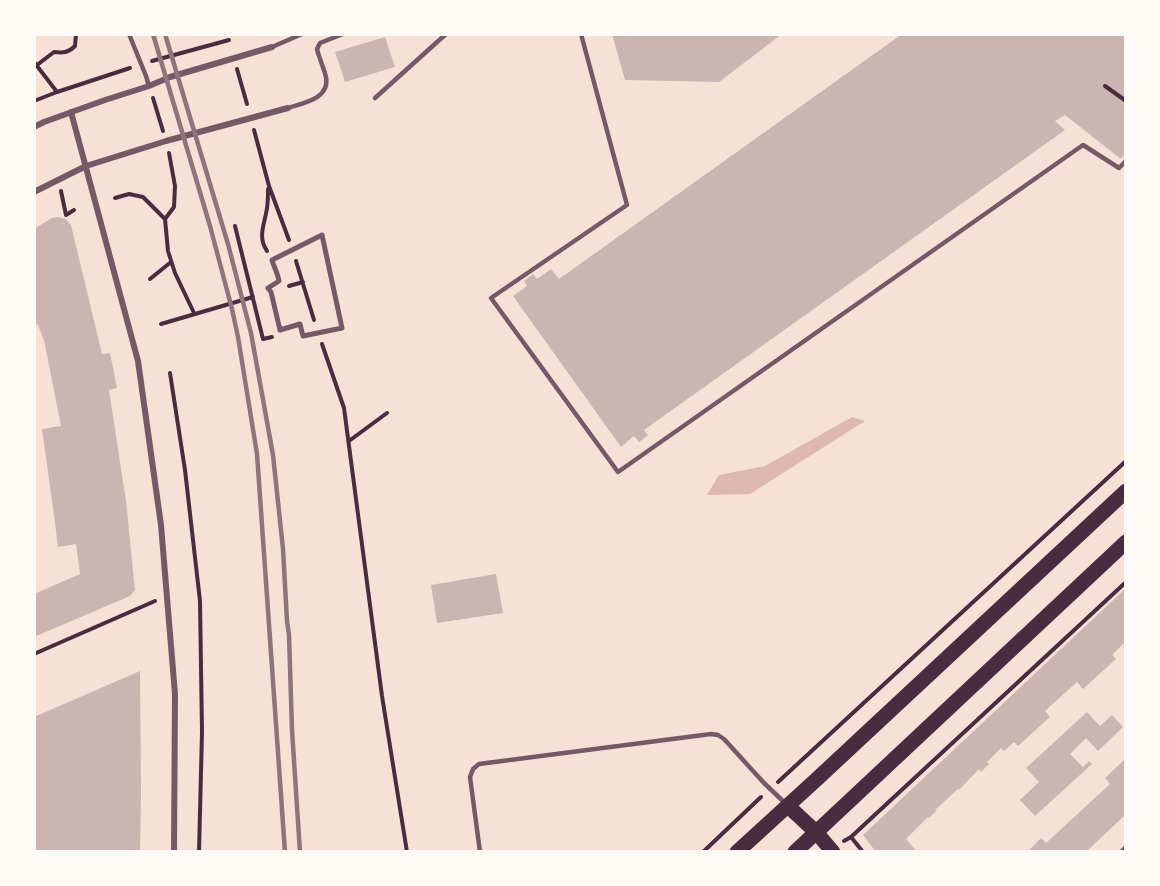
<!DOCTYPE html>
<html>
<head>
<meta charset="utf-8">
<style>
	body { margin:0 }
	#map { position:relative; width:1160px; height:886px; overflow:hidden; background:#f7e1d7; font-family:Manrope,sans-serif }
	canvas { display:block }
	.frame { position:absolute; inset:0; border:36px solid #fffaf5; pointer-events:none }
</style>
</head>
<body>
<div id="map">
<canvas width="1160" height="886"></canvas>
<div class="frame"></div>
</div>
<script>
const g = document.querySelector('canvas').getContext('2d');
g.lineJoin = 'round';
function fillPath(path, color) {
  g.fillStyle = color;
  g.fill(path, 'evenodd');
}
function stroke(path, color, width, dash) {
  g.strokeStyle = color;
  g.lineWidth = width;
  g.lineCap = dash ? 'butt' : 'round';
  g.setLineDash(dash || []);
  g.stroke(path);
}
fillPath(new Path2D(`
	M 852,417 L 865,421 L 750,494 L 707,495 L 719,475 L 765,466 Z`), '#dcb8b0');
fillPath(new Path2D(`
	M 612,34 L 782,34 L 719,82 L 625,80 Z
	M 902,34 L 1125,34 L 1125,154 L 1121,159 L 1065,115 L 1055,121 L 1065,130 L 644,430 L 648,435 L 639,442 L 634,436 L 621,447 L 513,296 L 527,286 L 524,281 L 533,274 L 537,279 L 551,269 L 559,279 Z
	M 385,37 L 395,67 L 345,82 L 335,52 Z
	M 58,217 L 66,219 L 71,225 L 102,354 L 110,353 L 117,388 L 109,390 L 126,501 L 135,590 L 130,596 L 34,637 L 34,594 L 80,574 L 76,544 L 58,547 L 54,515 L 42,429 L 61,426 L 44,340 L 38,325 L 34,322 L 34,229 L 52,218 Z
	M 496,574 L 503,613 L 437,623 L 431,585 Z
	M 1125,589 L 1125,642 L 1112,655 L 1116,659 L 1083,689 L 1077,682 L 1045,711 L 1050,717 L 1018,746 L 1014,742 L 1004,751 L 1001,748 L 987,762 L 989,764 L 981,772 L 979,769 L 959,790 L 958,789 L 935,810 L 936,811 L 929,818 L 928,817 L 906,839 L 917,852 L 876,852 L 863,835 Z
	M 140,671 L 141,793 L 140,852 L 34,852 L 34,717 Z
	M 1087,712 L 1100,726 L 1112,715 L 1123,727 L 1098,751 L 1086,738 L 1070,754 L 1083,767 L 1089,761 L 1092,764 L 1035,816 L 1020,800 L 1039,782 L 1026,768 Z
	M 1125,759 L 1125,815 L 1086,852 L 1027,852 L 1041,838 L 1046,843 L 1110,784 L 1105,778 Z`), '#ccb4b1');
stroke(new Path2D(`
	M 152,61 L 229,40
	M 34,62 L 57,92
	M 37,65 L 54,52 C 63,53 68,53 75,46 L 76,34
	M 237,69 L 247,104
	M 1105,86 L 1126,101
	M 153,98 L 163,131
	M 34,101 L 57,92 L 130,68
	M 254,130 L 269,186 L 289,240
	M 61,191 L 66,215 L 74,210
	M 115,198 L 129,194 L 143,197 L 165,219 L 168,251 L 175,273 L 194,313
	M 165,219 L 174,207 L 175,186 L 169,153
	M 235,226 L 263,339 L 272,337
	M 267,251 C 257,237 265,223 267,208 C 268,202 268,195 268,189
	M 296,261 L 314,320
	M 150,279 L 171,262
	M 289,286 L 303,282
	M 161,324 L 253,297
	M 322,344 L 344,408 L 382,696 L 407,852
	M 170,373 L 185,470 L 200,601 L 202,732 L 199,852
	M 349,441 L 387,413
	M 34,654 L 155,601
	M 778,782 L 1126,461
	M 851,837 L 863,852
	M 844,841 L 851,837 L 1126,582
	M 703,852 L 761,797`), '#4a2c40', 4);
stroke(new Path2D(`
	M 129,34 L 146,76 L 149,86
	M 581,34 L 627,205 L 491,298 L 618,472 L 1083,145 L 1119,168 L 1126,161
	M 272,47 L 302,34
	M 375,98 L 446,34
	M 288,108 C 303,103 330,99 326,77 C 324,68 319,58 317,49 L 320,43 L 343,34
	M 480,852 L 470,777 L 473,769 L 479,764 L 711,734 L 718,735 L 724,739 L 764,783 L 786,804`), '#755966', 4.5);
stroke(new Path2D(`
	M 322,235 L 342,328 L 303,336 L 300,324 L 280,330 L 271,292 L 268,288 L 279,281 C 278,274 274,267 272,260 Z`), '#755966', 5);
stroke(new Path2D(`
	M 71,112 L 138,361 L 161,525 L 175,694 L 174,852
	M 34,127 L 44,122 L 105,100 L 149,86 L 170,77 L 272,47
	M 34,192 L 86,166 L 166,141 L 288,108
	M 1122,852 L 1126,848`), '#755966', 6);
stroke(new Path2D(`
	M 788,806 L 816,832 L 833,852
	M 737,852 L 818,778 L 1126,491
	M 795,852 L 1126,542`), '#4a2c40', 15);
stroke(new Path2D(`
	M 153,34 L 210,226 L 232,309 L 238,337 L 257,454 L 285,852
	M 165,34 L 228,244 L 251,333 L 273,455 L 283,549 L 287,621 L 289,635 L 292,730 L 300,852`), '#8f747c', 4.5);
</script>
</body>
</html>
